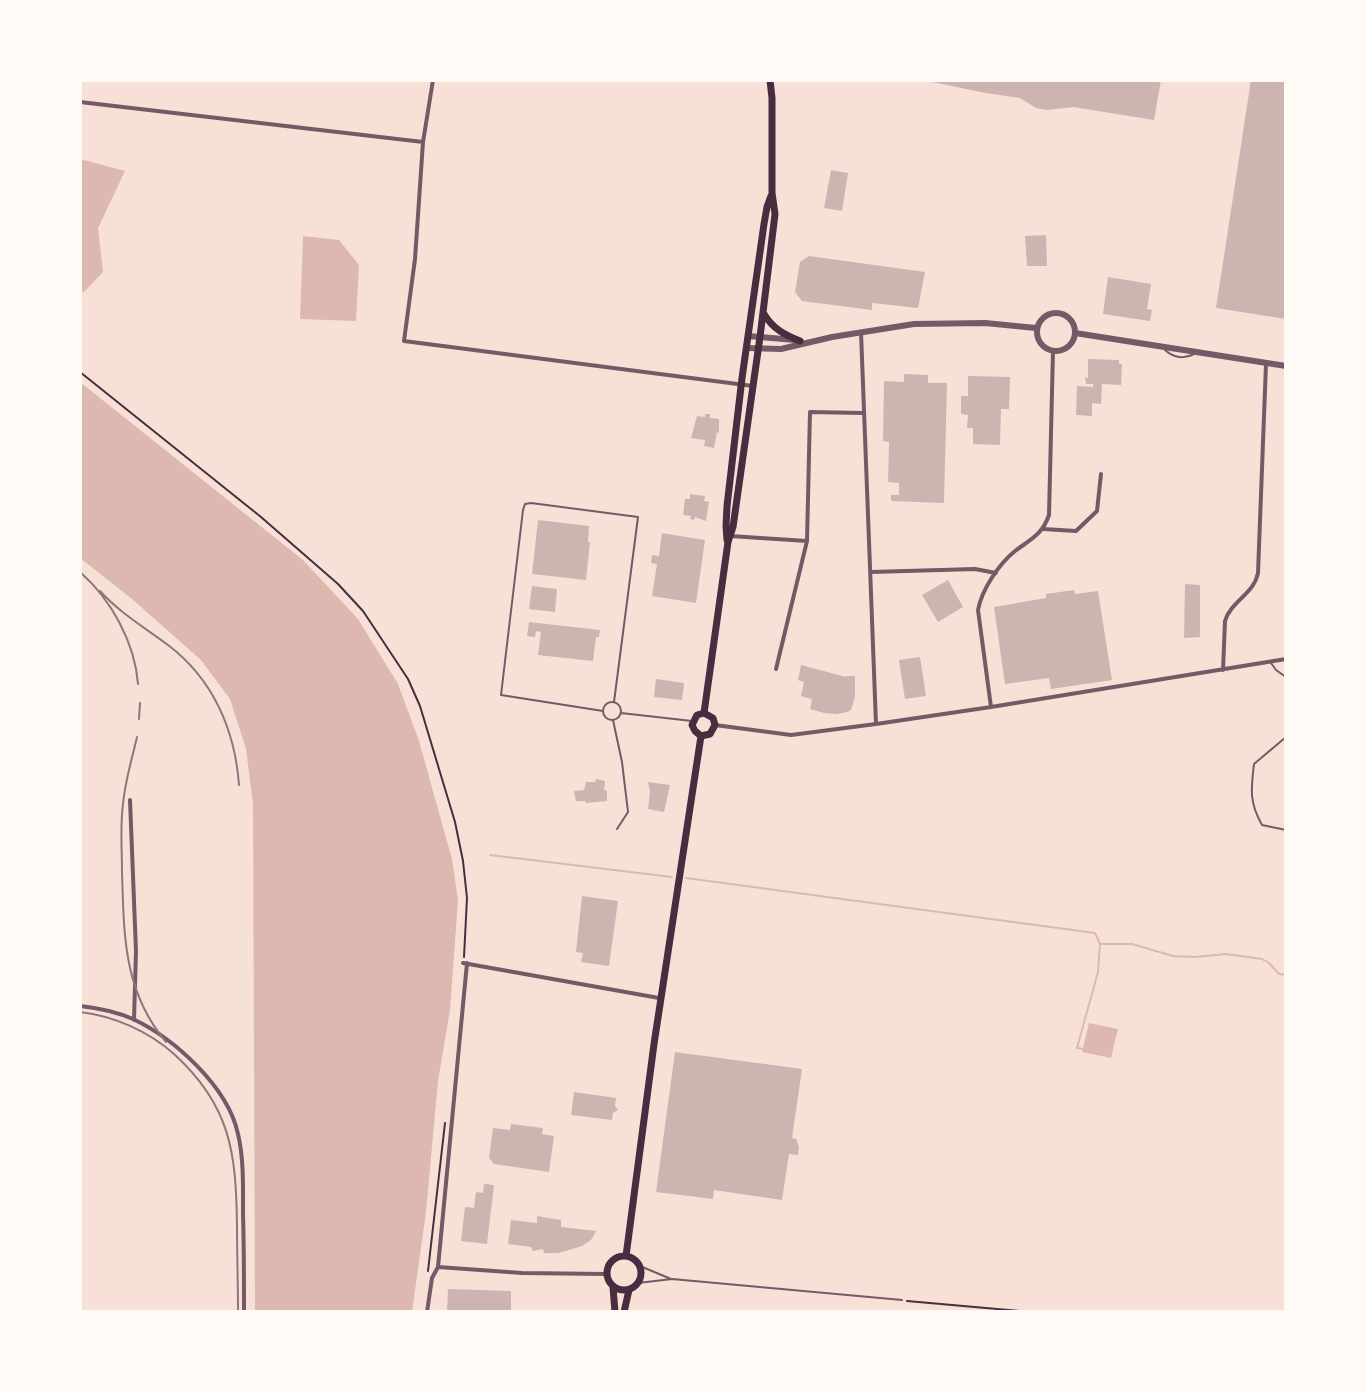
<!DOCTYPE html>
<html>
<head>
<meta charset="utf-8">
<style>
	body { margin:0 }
	#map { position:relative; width:1366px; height:1392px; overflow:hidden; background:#f7e1d7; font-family:"Fira Sans Condensed",sans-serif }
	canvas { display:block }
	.frame { position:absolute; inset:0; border:82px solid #fffaf5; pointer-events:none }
</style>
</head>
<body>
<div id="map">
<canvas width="1366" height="1392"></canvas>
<div class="frame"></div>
</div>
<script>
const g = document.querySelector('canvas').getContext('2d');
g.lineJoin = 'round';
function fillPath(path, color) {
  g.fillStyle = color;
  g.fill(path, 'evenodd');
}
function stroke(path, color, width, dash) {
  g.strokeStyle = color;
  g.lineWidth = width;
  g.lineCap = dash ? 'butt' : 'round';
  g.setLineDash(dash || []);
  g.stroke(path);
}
fillPath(new Path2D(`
	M 80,159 L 125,171 L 98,228 L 103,272 L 84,292 L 80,291 Z
	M 303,236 L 339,240 L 359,265 L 356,321 L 300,319 Z
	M 80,382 L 303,560 L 358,619 L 398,684 L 419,741 L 452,859 L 458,900 L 450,1010 L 438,1081 L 426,1212 L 412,1312 L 255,1312 L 253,804 L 246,749 L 230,699 L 201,660 L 132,599 L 80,558 Z
	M 1089,1023 L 1118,1029 L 1111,1058 L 1082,1052 Z`), '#dcb8b0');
stroke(new Path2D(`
	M 490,855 L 672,877
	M 686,878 L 1095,933 L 1100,944 L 1132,944 L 1173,956 L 1195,957 L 1226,954 L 1262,959 L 1269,963 L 1279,974 L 1286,975
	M 1084,1049 L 1077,1048 L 1098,972 L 1100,944`), '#dcb8b0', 2);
fillPath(new Path2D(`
	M 927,80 L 1161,80 L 1154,120 L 1073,107 L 1047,110 L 1036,108 L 1020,98 L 986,93 L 927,81 Z
	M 1251,80 L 1286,80 L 1286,319 L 1216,308 Z
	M 831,170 L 848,173 L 842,211 L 824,208 Z
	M 1046,235 L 1047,266 L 1027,266 L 1025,236 Z
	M 809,256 L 925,272 L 918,308 L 872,303 L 872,310 L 802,301 L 795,292 L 800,262 Z
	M 1108,277 L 1151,284 L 1147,309 L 1152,310 L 1150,321 L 1103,314 Z
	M 1088,359 L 1119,360 L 1119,364 L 1122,364 L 1121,385 L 1102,384 L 1101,404 L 1092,403 L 1092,416 L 1076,415 L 1077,386 L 1093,387 L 1093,384 L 1086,384 L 1085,377 L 1088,378 Z
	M 904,374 L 928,375 L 928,383 L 947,383 L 944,503 L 891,501 L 891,495 L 899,495 L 899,483 L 888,482 L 889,442 L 883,441 L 884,381 L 904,382 Z
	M 968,376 L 1010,377 L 1009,409 L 1001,409 L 1000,445 L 973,444 L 973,428 L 967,428 L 968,415 L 961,414 L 961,396 L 968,396 Z
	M 705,414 L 710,414 L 710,418 L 719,419 L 719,433 L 717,432 L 714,448 L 704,446 L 705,440 L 691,438 L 697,416 L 705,417 Z
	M 690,494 L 705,496 L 704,501 L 709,502 L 706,521 L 695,517 L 694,520 L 690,519 L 691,516 L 683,515 L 685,499 L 690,499 Z
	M 538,520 L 589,526 L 588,542 L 590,542 L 586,580 L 532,574 Z
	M 662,533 L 705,540 L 696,603 L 652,596 L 657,564 L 651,563 L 652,555 L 659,556 Z
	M 948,580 L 963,607 L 938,622 L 922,595 Z
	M 1185,584 L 1200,585 L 1200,637 L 1184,638 Z
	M 532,586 L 557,589 L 555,612 L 529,609 Z
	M 1074,590 L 1075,594 L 1098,591 L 1112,680 L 1051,689 L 1049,678 L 1005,684 L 994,607 L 1046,598 L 1046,594 Z
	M 529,622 L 600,630 L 599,637 L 596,637 L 593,661 L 538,655 L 541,632 L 536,631 L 535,637 L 527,636 Z
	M 920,657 L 926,696 L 905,699 L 899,660 Z
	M 801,665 L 846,677 L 846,676 L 855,676 L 855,696 L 851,710 L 847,712 L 837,714 L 824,713 L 810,709 L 812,699 L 801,696 L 804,682 L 798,680 Z
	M 656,679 L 684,683 L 682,700 L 654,697 Z
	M 596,779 L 605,781 L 604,790 L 607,791 L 607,801 L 586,803 L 585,801 L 576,801 L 574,791 L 584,790 L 586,782 L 595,782 Z
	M 648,782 L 670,785 L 664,812 L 648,809 L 650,791 Z
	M 582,896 L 618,901 L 609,966 L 581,962 L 583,953 L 576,952 Z
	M 675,1052 L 802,1069 L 792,1138 L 796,1139 L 799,1147 L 798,1155 L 789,1154 L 782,1200 L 714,1190 L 713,1199 L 656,1192 Z
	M 574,1092 L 616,1098 L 615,1106 L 618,1110 L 613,1113 L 612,1120 L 571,1115 Z
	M 511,1124 L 543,1128 L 542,1134 L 554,1136 L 549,1172 L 494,1164 L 489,1158 L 493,1128 L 510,1130 Z
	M 484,1184 L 494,1185 L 487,1244 L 461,1241 L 465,1207 L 474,1208 L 476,1192 L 483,1193 Z
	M 537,1216 L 561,1220 L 561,1227 L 596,1231 L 591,1240 L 582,1246 L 559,1253 L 544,1253 L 543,1249 L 533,1251 L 531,1247 L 508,1244 L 511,1220 L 537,1223 Z
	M 448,1289 L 511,1291 L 511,1312 L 447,1312 Z`), '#ccb4b1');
stroke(new Path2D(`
	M 80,372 L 261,517 L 338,584 L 363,611 L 408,679 L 420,706 L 455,822 L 463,861 L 467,898 L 464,957
	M 428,1271 L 445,1123
	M 907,1301 L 1031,1312`), '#4a2c40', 2);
stroke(new Path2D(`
	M 1164,349 C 1172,357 1183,360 1194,354
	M 1271,663 L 1276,670 L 1286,677
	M603 711a9 9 0 1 1 18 0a9 9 0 1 1-18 0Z
	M 603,711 L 501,695 L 523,510 L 525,504 L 531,503 L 638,517 L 614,702
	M 621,713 L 692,721
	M 613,720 L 622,762 L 628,812 L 617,829
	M 1286,737 L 1254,764 C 1251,789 1249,802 1262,825 L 1286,830
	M 640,1266 L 671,1279
	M 638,1283 L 672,1279 L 902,1300`), '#755966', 2);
stroke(new Path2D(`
	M 433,80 L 423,142 L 415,259 L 404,341 L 753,386
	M 80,102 L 423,142
	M 861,332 L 876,724
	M 1043,529 L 1076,531 L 1097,511 L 1101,474
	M 730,536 L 807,541
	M 871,572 L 975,569 L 996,573
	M 776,669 L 807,541 L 810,412 L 863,413
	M 1223,670 L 1225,621 C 1231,601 1254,594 1258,573 L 1266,364
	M 991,707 L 978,610 C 982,589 999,564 1015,551 C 1031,539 1042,535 1049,515 L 1053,351
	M 715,725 L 791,735 L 876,724 L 991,707 L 1286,659
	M 130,800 L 136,951 L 134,1020
	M 463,963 L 659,998
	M 80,1006 C 98,1008 117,1012 133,1019 C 175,1039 228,1087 238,1134 C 244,1159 243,1188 243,1214 C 244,1246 244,1279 244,1312
	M 438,1267 L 522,1273 L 606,1274
	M 427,1312 L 432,1278 L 438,1267 L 467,963`), '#755966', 4);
stroke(new Path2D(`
	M1037 332a19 19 0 1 1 38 0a19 19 0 1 1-38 0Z
	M 1075,333 L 1286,366
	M 748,336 L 795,340
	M 747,348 L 781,349 L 832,337 L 914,324 L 985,323 L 1036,328`), '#755966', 6);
stroke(new Path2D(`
	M 764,314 C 773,329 785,335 800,341
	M 727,540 L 726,526 L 727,506 L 742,378 L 764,224 L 767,207 L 771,196
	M 704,713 L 728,542 L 733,527 L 760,337 L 775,214 L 772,193 L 772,98 L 770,80
	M 701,736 L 710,734 L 715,725 L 713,718 L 704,713
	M 701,736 L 695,731 L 692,725 L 697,715 L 704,713
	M607 1273a17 17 0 1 1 34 0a17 17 0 1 1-34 0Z
	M 626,1256 L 654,1044 L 701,736
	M 613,1287 L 615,1312
	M 624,1312 L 629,1290`), '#4a2c40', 7);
stroke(new Path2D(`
	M 80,572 C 111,599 135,643 138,684
	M 100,591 C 120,613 144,627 168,645 C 213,679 235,730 239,785
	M 139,719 L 140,703
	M 137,737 C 132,759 125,781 123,804 C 120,826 122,849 122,872 C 124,934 123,991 166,1042
	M 80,1012 C 114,1016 148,1031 174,1054 C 231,1106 236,1153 237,1226 C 237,1255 238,1283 238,1312`), '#8f747c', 2);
</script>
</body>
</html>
